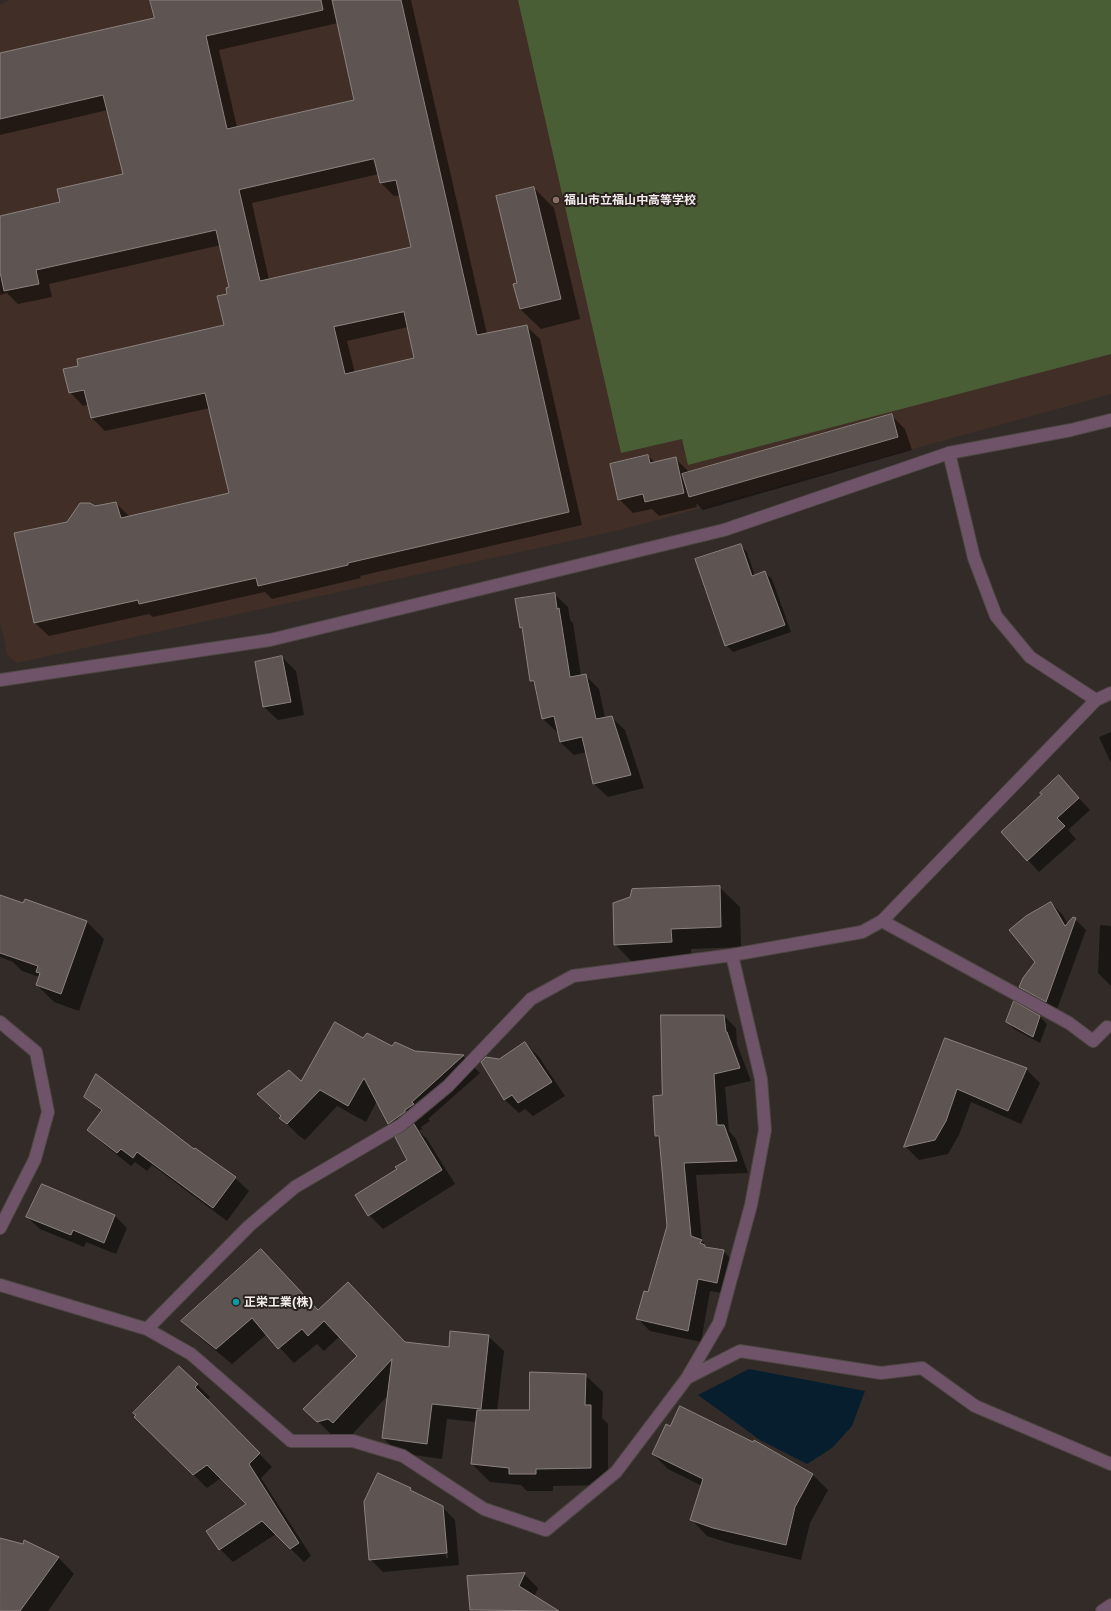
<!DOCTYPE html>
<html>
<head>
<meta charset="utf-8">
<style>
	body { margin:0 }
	canvas { display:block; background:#322b27 }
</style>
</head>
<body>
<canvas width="1111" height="1611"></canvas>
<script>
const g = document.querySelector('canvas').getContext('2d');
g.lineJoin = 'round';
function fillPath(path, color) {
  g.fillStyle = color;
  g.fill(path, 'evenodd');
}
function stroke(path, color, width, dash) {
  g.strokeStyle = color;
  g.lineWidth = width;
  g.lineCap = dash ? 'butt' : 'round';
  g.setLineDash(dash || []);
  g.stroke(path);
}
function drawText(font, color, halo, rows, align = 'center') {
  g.font = font + ' "Golos Text","Noto Sans JP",sans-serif';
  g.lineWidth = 4;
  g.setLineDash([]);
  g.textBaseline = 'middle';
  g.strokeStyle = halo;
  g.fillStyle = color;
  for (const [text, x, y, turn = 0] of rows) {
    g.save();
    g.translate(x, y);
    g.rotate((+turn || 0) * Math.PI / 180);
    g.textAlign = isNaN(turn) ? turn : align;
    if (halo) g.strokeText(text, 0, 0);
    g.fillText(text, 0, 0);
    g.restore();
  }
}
fillPath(new Path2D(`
	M 10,0 L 1111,0 L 1111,394 L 624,529 L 16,663 L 7,654 L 0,620 L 0,5 Z`), '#412f27');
fillPath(new Path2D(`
	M 518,0 L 1111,0 L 1111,354 L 688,465 L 682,439 L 621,453 Z`), '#4a5e35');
fillPath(new Path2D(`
	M 749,1369 L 865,1391 L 852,1426 L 832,1448 L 807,1464 L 760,1440 L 698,1395 Z`), '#061e2d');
fillPath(new Path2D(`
	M 149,0 L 411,0 L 487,334 L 526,326 L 540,339 L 582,525 L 360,576 L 361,578 L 272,599 L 265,592 L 153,617 L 149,614 L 49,636 L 35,623 L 15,534 L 67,522 L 94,507 L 116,503 L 130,517 L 230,494 L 210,408 L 105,431 L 92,418 L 89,404 L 83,406 L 70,392 L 225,326 L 228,294 L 230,288 L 221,245 L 49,284 L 52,297 L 18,304 L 7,293 L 0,295 L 0,217 L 62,203 L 125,174 L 108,110 L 0,135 L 0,54 L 154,19 ZM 338,23 L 356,100 L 237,127 L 219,50 ZM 379,174 L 381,183 L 394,196 L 401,195 L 412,248 L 269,280 L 252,203 ZM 408,327 L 416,359 L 355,373 L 347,341 Z
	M 534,188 L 554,208 L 580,319 L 541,329 L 520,309 L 518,284 Z
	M 892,416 L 905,429 L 912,450 L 703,510 L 696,503 L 697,507 L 659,516 L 652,509 L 633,513 L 619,499 L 648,456 L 656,463 L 675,458 L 689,472 Z
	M 740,545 L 747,552 L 755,576 L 765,572 L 772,579 L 791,632 L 733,652 L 726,645 Z
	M 554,594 L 568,607 L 570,620 L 573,623 L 581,676 L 585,675 L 599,689 L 605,718 L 611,717 L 625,730 L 644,788 L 608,797 L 594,784 L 587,752 L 574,755 L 560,742 L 558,732 L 557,732 L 543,719 L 536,686 L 531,681 L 523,630 L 521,627 Z
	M 282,657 L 296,671 L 304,715 L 278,720 L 264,707 Z
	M 1111,732 L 1111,763 L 1099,737 Z
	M 1059,777 L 1090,810 L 1068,830 L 1076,839 L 1039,872 L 1028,860 L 1043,794 Z
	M 719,887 L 740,907 L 741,947 L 691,949 L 692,962 L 635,965 L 615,944 Z
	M 0,896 L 87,922 L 104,939 L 79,1011 L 54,1002 L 37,985 L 39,977 L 22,971 L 13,962 L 0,957 Z
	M 1051,903 L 1062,914 L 1068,924 L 1075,919 L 1086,930 L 1056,1012 L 1031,998 L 1020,987 L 1036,962 Z
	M 1100,925 L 1111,926 L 1111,986 L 1098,973 Z
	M 1014,1003 L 1040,1017 L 1047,1024 L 1040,1043 L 1014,1029 L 1007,1022 Z
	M 724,1016 L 736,1028 L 737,1044 L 751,1081 L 725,1087 L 729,1131 L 736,1139 L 748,1173 L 696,1175 L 702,1241 L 709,1249 L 723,1251 L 736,1264 L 729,1294 L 710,1291 L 701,1342 L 650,1331 L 638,1319 L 648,1293 L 668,1226 L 660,1141 L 656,1136 L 663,1096 Z
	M 363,1040 L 415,1052 L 463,1056 L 480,1073 L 428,1119 L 430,1121 L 421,1127 L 422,1129 L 419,1131 L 427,1139 L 455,1184 L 383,1229 L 369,1215 L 398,1169 L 408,1160 L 400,1135 L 389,1123 L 377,1101 L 366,1122 L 337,1106 L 305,1140 L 298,1135 L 258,1094 L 301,1082 Z
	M 945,1040 L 1026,1069 L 1040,1083 L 1021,1124 L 971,1102 L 959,1135 L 948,1154 L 919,1160 L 905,1146 Z
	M 525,1043 L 539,1057 L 565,1096 L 533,1116 L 525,1109 L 519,1113 L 505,1100 L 483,1062 L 499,1060 Z
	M 86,1097 L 194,1150 L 235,1178 L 249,1191 L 227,1221 L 152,1165 L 147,1171 L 135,1162 L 131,1166 L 102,1143 L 88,1130 L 102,1112 Z
	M 114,1215 L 127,1228 L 116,1254 L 86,1242 L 84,1247 L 40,1229 L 27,1217 Z
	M 318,1311 L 405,1343 L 450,1348 L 488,1336 L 504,1351 L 497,1411 L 530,1411 L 585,1375 L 603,1392 L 602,1418 L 608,1424 L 608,1485 L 553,1486 L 553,1491 L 527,1491 L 521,1485 L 490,1482 L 472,1464 L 477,1422 L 447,1419 L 442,1459 L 399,1453 L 383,1438 L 389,1394 L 349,1438 L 344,1434 L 334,1437 L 305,1409 L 359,1356 L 340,1336 L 324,1351 L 317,1344 L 294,1363 L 267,1334 L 232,1364 L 198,1336 L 183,1321 Z
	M 179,1367 L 210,1397 L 207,1400 L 272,1467 L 261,1478 L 311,1556 L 304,1562 L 276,1534 L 233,1562 L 220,1549 L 207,1531 L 247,1504 L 221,1478 L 207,1488 L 135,1417 Z
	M 754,1442 L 813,1475 L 828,1490 L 810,1523 L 801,1560 L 729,1543 L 707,1536 L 692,1520 L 702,1486 L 668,1469 L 653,1454 Z
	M 410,1489 L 416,1494 L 442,1507 L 455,1520 L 459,1565 L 383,1572 L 370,1559 ZM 442,1512 L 444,1512 L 448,1558 L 446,1558 Z
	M 0,1541 L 58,1557 L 74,1574 L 48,1611 L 0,1611 Z
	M 524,1574 L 538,1588 L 534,1597 L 557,1611 L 473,1611 L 490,1576 Z`), '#0007');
const building = new Path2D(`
	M 150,0 L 321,0 L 323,10 L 206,36 L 227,129 L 354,100 L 332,0 L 401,0 L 477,335 L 527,325 L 569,512 L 348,563 L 348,565 L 258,586 L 256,578 L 139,604 L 138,600 L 34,623 L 14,533 L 67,522 L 80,503 L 90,503 L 95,506 L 116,502 L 121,518 L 229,493 L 205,393 L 91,418 L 84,390 L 69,393 L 63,369 L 78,366 L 77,359 L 224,325 L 217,296 L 227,294 L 226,288 L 229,287 L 216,230 L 36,270 L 39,284 L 4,291 L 0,272 L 0,216 L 60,202 L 57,189 L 123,174 L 103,95 L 0,119 L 0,53 L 154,18 ZM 374,159 L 380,183 L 396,180 L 411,247 L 260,281 L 239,190 ZM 404,312 L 414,358 L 345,374 L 334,327 Z
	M 534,187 L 561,299 L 520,309 L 513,284 L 517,283 L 496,196 Z
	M 892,414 L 898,437 L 689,497 L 682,474 Z
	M 648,455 L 650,463 L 676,457 L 684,493 L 645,502 L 643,494 L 618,500 L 610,464 Z
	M 741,544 L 752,576 L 765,571 L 785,625 L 725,646 L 695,559 Z
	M 555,593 L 557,609 L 559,608 L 570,677 L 586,674 L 596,719 L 612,716 L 631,775 L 593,784 L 582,737 L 560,742 L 554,716 L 542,719 L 534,681 L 530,681 L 522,627 L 520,628 L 515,599 Z
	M 282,656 L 291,702 L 263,707 L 255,662 Z
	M 1059,775 L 1079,798 L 1057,818 L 1065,826 L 1027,861 L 1001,832 L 1042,794 L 1040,793 Z
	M 720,886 L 721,927 L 671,929 L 672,942 L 614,945 L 613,903 L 630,897 L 632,889 Z
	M 0,895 L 23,903 L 25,899 L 87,921 L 61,994 L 36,985 L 40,973 L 36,972 L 38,966 L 0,953 Z
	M 1051,902 L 1065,926 L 1073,917 L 1076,918 L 1046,1002 L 1019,987 L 1023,978 L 1035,962 L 1009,930 L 1026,916 Z
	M 1014,1001 L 1040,1016 L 1033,1037 L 1006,1022 Z
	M 661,1015 L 724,1015 L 726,1032 L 727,1032 L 740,1068 L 714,1074 L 717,1125 L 724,1125 L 737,1161 L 684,1163 L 691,1236 L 702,1240 L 700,1243 L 705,1245 L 705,1247 L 724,1250 L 717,1283 L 698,1279 L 688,1331 L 636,1319 L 644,1291 L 648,1292 L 667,1226 L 659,1136 L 655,1136 L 653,1096 L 662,1095 Z
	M 335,1022 L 363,1038 L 367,1033 L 392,1046 L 395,1042 L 415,1051 L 464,1055 L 412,1102 L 414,1104 L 405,1110 L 405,1112 L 388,1124 L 364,1078 L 348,1106 L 320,1090 L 287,1124 L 279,1118 L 281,1116 L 257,1094 L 289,1070 L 301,1081 Z
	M 945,1038 L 1027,1068 L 1008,1111 L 957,1089 L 946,1121 L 935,1140 L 904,1147 Z
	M 525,1042 L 552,1082 L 518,1103 L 512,1095 L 504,1100 L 481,1062 L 486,1057 L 499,1059 Z
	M 96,1074 L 194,1149 L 195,1148 L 236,1177 L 213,1208 L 137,1152 L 133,1158 L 121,1149 L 117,1153 L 87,1130 L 102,1110 L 84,1097 Z
	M 414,1124 L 442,1170 L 368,1216 L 355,1195 L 397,1169 L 395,1167 L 407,1160 L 395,1137 Z
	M 42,1184 L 115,1215 L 104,1243 L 73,1230 L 71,1235 L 26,1217 Z
	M 261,1249 L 318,1310 L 348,1282 L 405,1342 L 449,1347 L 450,1331 L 489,1335 L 481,1409 L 432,1404 L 427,1444 L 382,1438 L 392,1359 L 333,1423 L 328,1419 L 317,1422 L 303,1409 L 357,1356 L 324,1321 L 308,1336 L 302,1329 L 278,1349 L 252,1318 L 216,1349 L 181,1321 Z
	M 179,1366 L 198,1384 L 195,1387 L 260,1453 L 249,1464 L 299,1543 L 290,1549 L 262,1521 L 219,1550 L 206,1531 L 246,1504 L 207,1465 L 193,1475 L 134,1417 L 136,1415 L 133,1413 Z
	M 530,1372 L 586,1374 L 585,1405 L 591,1405 L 591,1468 L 536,1469 L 536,1474 L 509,1474 L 509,1468 L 471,1464 L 477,1410 L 529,1410 Z
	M 680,1406 L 753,1442 L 754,1440 L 813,1474 L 795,1507 L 786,1545 L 713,1528 L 690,1520 L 703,1479 L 652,1454 L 666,1424 L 670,1426 Z
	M 378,1473 L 411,1488 L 410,1490 L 443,1506 L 447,1553 L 369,1560 L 364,1502 Z
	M 0,1538 L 23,1544 L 24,1540 L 59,1557 L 20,1611 L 0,1611 Z
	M 525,1573 L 519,1586 L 559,1611 L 470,1610 L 467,1576 Z`);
fillPath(building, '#5e5553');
stroke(building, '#8b827f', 1);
const minor = new Path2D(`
	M 949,453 L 974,558 L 996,616 L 1030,657 L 1096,700
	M 0,680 L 270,640 L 724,530 L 949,453 L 1071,430 L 1111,420
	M 882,921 L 1069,1023 L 1093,1041 L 1107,1027
	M 0,1022 L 36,1052 L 48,1112 L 35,1159 L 0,1228
	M 0,1285 L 147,1329 L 249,1226 L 295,1187 L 401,1125 L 448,1086 L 531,999 L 573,976 L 732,955 L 862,932 L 882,921 L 1096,700 L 1111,693
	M 147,1329 L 191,1354 L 291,1441 L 353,1441 L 403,1456 L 484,1509 L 546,1530 L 616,1472 L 687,1378 L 719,1323 L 751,1205 L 765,1130 L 761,1079 L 732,955
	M 687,1378 L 740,1351 L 881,1373 L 922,1368 L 975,1406 L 1111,1464
	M 1102,1611 L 1111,1605`);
stroke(minor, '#4d4642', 14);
stroke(minor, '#6f5469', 12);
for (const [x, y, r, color] of [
	[556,200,4,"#8d6e63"],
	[236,1302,4,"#0f9aa8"]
]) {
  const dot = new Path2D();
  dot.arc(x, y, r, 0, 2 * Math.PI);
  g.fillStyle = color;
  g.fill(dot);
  stroke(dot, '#28211e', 1.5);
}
drawText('bold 12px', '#f2edeb', '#28211e', [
	["福山市立福山中高等学校",564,200],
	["正栄工業(株)",244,1302]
], 'left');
</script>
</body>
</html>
